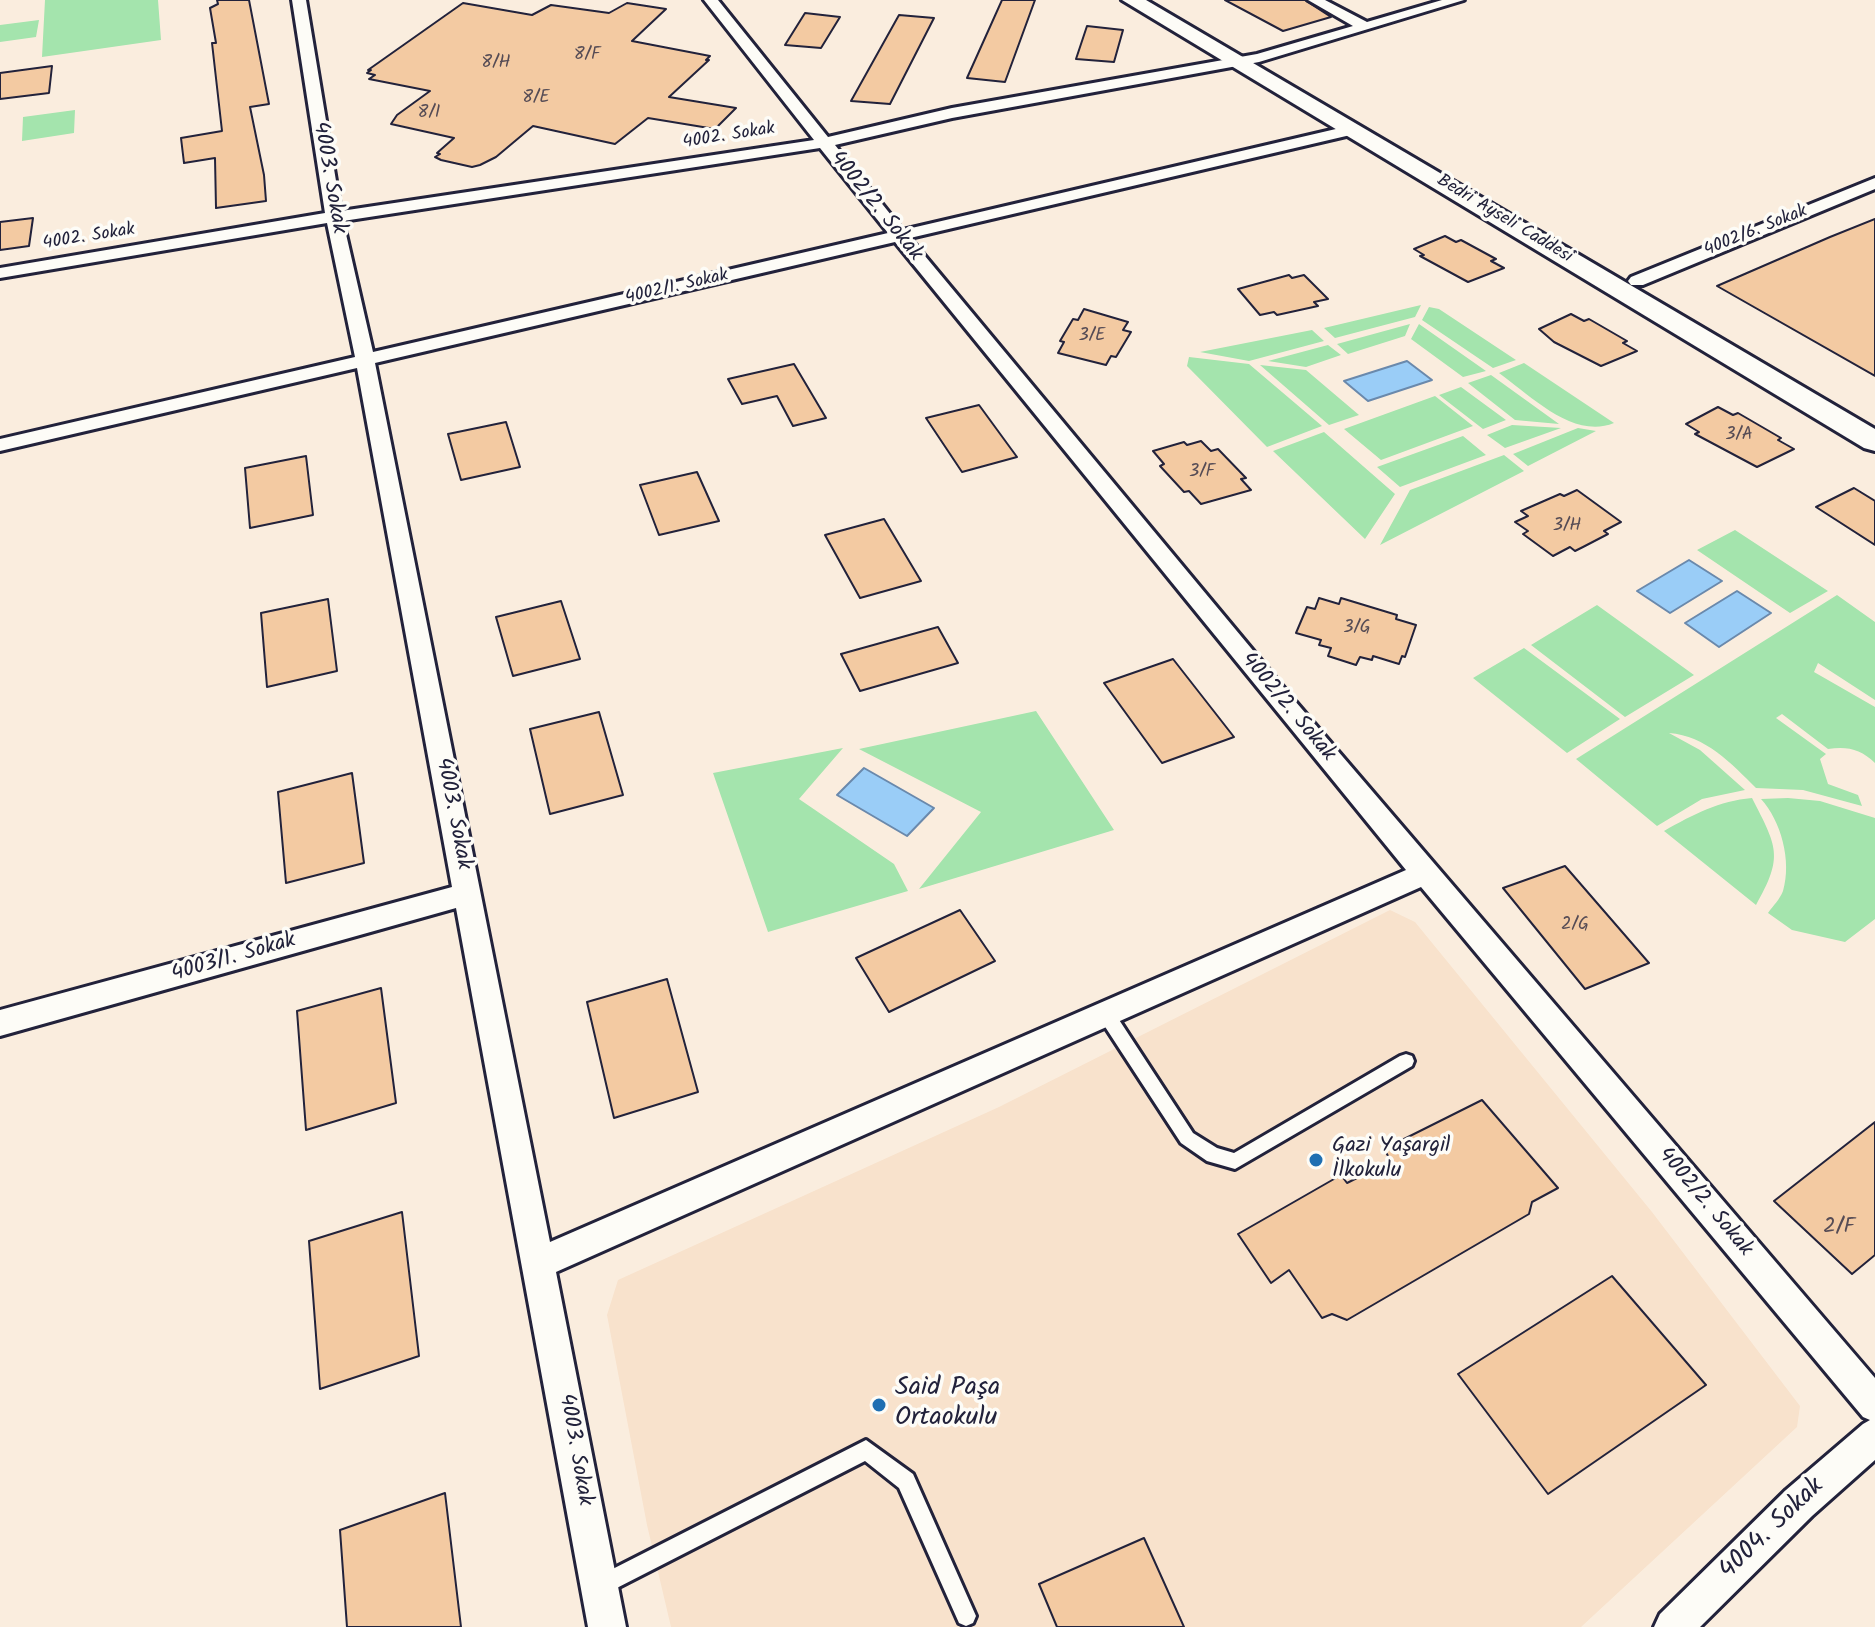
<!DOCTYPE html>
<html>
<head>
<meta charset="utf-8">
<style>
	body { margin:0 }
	canvas { display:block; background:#faedde }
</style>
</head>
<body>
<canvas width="1875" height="1627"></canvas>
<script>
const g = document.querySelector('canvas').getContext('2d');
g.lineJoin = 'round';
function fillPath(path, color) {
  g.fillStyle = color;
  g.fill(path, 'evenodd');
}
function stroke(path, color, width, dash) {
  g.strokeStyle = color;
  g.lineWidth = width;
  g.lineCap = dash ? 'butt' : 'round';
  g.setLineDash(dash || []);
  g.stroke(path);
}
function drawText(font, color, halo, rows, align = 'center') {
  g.font = font + ' Kalam,sans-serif';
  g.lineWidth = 7;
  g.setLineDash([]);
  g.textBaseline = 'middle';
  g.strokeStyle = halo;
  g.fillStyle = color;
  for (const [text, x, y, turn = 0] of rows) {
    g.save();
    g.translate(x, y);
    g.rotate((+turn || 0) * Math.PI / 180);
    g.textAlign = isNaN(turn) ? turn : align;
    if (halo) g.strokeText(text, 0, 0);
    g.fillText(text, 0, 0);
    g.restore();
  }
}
fillPath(new Path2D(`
	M 1390,910 L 1415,922 L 1652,1212 L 1800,1406 L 1797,1427 L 1581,1627 L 671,1627 L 647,1525 L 607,1315 L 618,1280 L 999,1107 Z`), '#f8e2cc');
fillPath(new Path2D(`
	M 45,0 L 158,0 L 161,40 L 42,57 Z
	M 39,20 L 36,37 L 0,42 L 0,25 Z
	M 75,110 L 74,133 L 22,141 L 23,117 Z
	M 1421,305 L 1415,317 L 1335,338 L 1324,328 Z
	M 1429,307 L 1439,309 L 1516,360 L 1493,368 L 1422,320 Z
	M 1410,324 L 1405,336 L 1348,354 L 1337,344 Z
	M 1419,324 L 1486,371 L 1463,377 L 1411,339 Z
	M 1312,330 L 1324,341 L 1249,361 L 1200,352 Z
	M 1328,345 L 1341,355 L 1306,367 L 1268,361 Z
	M 1189,357 L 1249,364 L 1322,426 L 1267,447 L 1187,366 Z
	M 1524,363 L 1614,423 C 1573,440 1530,395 1499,373 Z
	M 1260,365 L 1306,370 L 1359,415 L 1329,425 Z
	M 1491,375 L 1559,424 L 1515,420 L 1468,383 Z
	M 1461,387 L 1506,420 L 1483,429 L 1439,395 Z
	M 1435,396 L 1473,426 L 1381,460 L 1344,429 Z
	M 1512,425 L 1561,428 L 1505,448 L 1487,435 Z
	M 1578,428 L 1596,431 L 1528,466 L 1513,454 Z
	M 1324,432 L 1395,494 L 1365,539 L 1273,451 Z
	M 1463,436 L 1486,455 L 1400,487 L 1377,467 Z
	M 1504,455 L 1524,471 L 1380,545 L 1410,490 Z
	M 1735,530 L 1828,591 L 1790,613 L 1697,550 Z
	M 1837,595 L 1875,622 L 1875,700 L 1818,663 L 1814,672 L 1875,707 L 1875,763 C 1861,749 1847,746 1828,749 L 1782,714 L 1776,718 L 1826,754 L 1820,759 L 1828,784 L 1858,795 L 1862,806 L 1803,790 L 1756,788 C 1731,763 1706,736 1669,733 L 1700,750 L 1745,790 L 1702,799 L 1657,826 L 1576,759 Z
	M 1597,605 L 1694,675 L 1625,717 L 1531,645 Z
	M 1524,648 L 1620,719 L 1567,753 L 1473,678 Z
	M 1036,711 L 1114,830 L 919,889 L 981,812 L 859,749 Z
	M 843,748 L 799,799 L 894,864 L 908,891 L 768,932 L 713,773 Z
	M 1752,798 C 1777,847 1784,856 1756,905 L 1664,831 C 1694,814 1719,801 1752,798 Z
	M 1788,798 L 1820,801 L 1875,818 L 1875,919 L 1845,942 L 1792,930 L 1768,913 C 1773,906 1780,899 1783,891 C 1792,861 1781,821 1761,799 Z`), '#a4e4ad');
const water = new Path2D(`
	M 1407,361 L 1432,380 L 1368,401 L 1344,381 Z
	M 1689,560 L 1722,581 L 1670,613 L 1637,591 Z
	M 1737,591 L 1771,613 L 1719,647 L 1685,623 Z
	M 864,768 L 934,808 L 907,836 L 837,795 Z`);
fillPath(water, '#9acdf7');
stroke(water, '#6a89ac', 2);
const building = new Path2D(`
	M 217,0 L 249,0 L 269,104 L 250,107 L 264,175 L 266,201 L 216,208 L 215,158 L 184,163 L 181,138 L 222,131 L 212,43 L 216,43 L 210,8 L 218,4 Z
	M 1002,0 L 1035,0 L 1005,82 L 967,78 Z
	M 1225,0 L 1305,0 L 1331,17 L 1283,31 Z
	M 463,3 L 532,15 L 551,5 L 609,13 L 627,3 L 666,9 L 632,41 L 710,56 L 706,60 L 709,60 L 669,97 L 736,108 L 715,129 L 648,118 L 615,144 L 533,126 L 496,157 L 480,165 L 472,167 L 441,160 L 435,157 L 440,154 L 437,153 L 454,138 L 391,124 L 397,115 L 430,91 L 369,79 L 375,75 L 367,73 L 371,70 L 368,70 Z
	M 805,13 L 840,17 L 821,48 L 785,45 Z
	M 899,15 L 934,18 L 890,104 L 851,101 Z
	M 1087,26 L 1123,30 L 1114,62 L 1076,59 Z
	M 52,66 L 49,93 L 0,99 L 0,73 Z
	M 33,218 L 29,246 L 0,250 L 0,222 Z
	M 1875,219 L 1875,376 L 1717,286 L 1830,237 Z
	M 1445,236 L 1456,242 L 1461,240 L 1496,259 L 1491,261 L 1504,268 L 1468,282 L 1420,256 L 1424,255 L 1414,249 Z
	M 1289,275 L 1292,278 L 1304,275 L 1328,299 L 1314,302 L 1318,306 L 1277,315 L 1274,312 L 1260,315 L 1238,289 Z
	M 1084,309 L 1128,322 L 1123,330 L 1131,332 L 1116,357 L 1111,356 L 1106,365 L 1058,353 L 1064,342 L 1060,341 L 1073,319 L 1078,320 Z
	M 1571,314 L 1584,321 L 1589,319 L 1627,341 L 1623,343 L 1637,351 L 1601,366 L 1554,342 L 1539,329 Z
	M 794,364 L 826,418 L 793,426 L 777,396 L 742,404 L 728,379 Z
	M 979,405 L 1017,457 L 962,472 L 926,418 Z
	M 1718,407 L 1733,415 L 1738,413 L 1781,438 L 1778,440 L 1794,449 L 1757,467 L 1695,434 L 1699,432 L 1686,424 Z
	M 506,422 L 520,467 L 461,480 L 448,434 Z
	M 1201,441 L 1211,451 L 1218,449 L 1246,478 L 1241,479 L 1251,490 L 1201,504 L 1189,491 L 1184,492 L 1160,466 L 1164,464 L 1153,451 L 1184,442 L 1187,445 Z
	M 306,456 L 313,515 L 250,528 L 245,468 Z
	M 697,472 L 719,521 L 659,535 L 640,485 Z
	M 1854,488 L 1875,501 L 1875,545 L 1816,507 Z
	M 1577,490 L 1621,522 L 1604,531 L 1608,534 L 1583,547 L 1575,551 L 1570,547 L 1553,556 L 1523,534 L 1528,531 L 1515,522 L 1528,516 L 1521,511 L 1560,494 L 1564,496 Z
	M 884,519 L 921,581 L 860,598 L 825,535 Z
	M 1319,598 L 1339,604 L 1341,598 L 1397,615 L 1396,619 L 1416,625 L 1405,657 L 1402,656 L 1399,664 L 1373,656 L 1372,660 L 1360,657 L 1356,665 L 1328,656 L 1331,648 L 1319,645 L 1321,640 L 1296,633 L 1307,607 L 1315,609 Z
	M 328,599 L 337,671 L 267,687 L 261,613 Z
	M 561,601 L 580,659 L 513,676 L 496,617 Z
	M 938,627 L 958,663 L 860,691 L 841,654 Z
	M 1173,659 L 1234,737 L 1162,763 L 1104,683 Z
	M 599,712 L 623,795 L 550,814 L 530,729 Z
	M 352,773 L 364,863 L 286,883 L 278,792 Z
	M 1565,866 L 1649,963 L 1585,989 L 1503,888 Z
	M 960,910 L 995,961 L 889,1012 L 856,958 Z
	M 667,979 L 698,1092 L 614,1118 L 587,1002 Z
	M 381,988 L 396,1103 L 306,1130 L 297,1011 Z
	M 1482,1100 L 1558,1188 L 1532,1202 L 1529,1214 L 1347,1320 L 1332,1314 L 1322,1318 L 1289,1270 L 1271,1283 L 1238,1234 L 1341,1175 L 1347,1183 L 1391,1161 L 1384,1149 Z
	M 1875,1122 L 1875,1255 L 1852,1274 L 1774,1201 Z
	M 402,1212 L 419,1356 L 320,1389 L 309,1241 Z
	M 1612,1276 L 1706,1385 L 1548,1494 L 1458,1374 Z
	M 445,1493 L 461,1627 L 347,1627 L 340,1530 Z
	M 1144,1538 L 1184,1627 L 1057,1627 L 1039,1584 Z`);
fillPath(building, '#f3caa2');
stroke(building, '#22223b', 2);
const service = new Path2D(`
	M 1106,1007 L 1112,1009 L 1193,1133 L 1217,1148 L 1234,1153 L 1400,1056 L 1406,1054 L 1412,1056 L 1414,1061 L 1412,1066 L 1235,1169 L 1207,1161 L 1181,1143 L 1100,1019 L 1098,1014 L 1100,1009 Z
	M 866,1440 L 913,1474 L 976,1616 L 973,1623 L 966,1626 L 959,1623 L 899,1488 L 865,1461 L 607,1593 L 600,1596 L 593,1593 L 590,1586 L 593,1579 Z`);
const minor = new Path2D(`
	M 292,0 L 306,0 L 341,211 L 814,140 L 704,0 L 718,0 L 828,137 L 952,108 L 1257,54 L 1353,26 L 1308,0 L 1325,0 L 1367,22 L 1442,0 L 1464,0 L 1259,62 L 952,118 L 835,145 L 903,230 L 1353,125 L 1359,127 L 1359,133 L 910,238 L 1295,701 L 1875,1378 L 1875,1460 L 1812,1516 L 1700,1627 L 1654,1627 L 1660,1614 L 1786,1490 L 1863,1424 L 1870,1420 L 1863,1417 L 1421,887 L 556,1272 L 626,1627 L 588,1627 L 456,908 L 0,1036 L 0,1010 L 452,887 L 357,368 L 0,451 L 0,439 L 355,357 L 327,223 L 0,278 L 0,268 L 325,213 ZM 820,148 L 888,233 L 373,352 L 343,221 ZM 895,242 L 1406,870 L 550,1242 L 375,363 Z
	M 1875,178 L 1875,189 L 1643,285 L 1631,285 L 1628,281 L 1631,277 Z`);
const secondary = new Path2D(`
	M 1122,0 L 1146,0 L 1875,429 L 1875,451 L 1864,448 Z`);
stroke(service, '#22223b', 6);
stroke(minor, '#22223b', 6);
stroke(secondary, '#22223b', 6);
fillPath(service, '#fdfcf7');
fillPath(minor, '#fdfcf7');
fillPath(secondary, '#fdfcf7');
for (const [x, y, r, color] of [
	[1316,1160,8,"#1f6fb2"],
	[879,1405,8,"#1f6fb2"]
]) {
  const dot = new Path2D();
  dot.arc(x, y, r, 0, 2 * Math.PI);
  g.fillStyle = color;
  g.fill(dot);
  stroke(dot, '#fdfcf7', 3);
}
drawText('18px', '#564c55', null, [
	["8/F",587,56],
	["8/H",496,64],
	["8/E",536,99],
	["8/I",429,114],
	["3/E",1092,337],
	["3/A",1739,436],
	["3/F",1202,473],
	["3/H",1567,527],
	["3/G",1357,629],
	["2/G",1575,926]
]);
drawText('18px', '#22223b', '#fdfcf7', [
	["4002. Sokak",729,137,-9],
	["Bedri Ayseli Caddesi",1504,220,31],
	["4002/6. Sokak",1756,232,-22],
	["4002. Sokak",89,238,-9],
	["4002/1. Sokak",677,288,-13]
]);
drawText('22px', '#22223b', '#fdfcf7', [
	["4003. Sokak",328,178,80],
	["4002/2. Sokak",875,207,51],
	["4002/2. Sokak",1287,708,50],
	["4003. Sokak",452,814,79],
	["4003/1. Sokak",234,959,-16],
	["4002/2. Sokak",1704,1203,50],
	["4003. Sokak",574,1450,80]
]);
drawText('22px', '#22223b', '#fdfcf7', [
	["Gazi Yaşargil",1332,1147],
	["İlkokulu",1332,1172]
], 'left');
drawText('22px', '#564c55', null, [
	["2/F",1839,1228]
]);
drawText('26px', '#22223b', '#fdfcf7', [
	["Said Paşa",895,1390],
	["Ortaokulu",895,1420]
], 'left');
drawText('26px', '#22223b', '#fdfcf7', [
	["4004. Sokak",1773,1530,-44]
]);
</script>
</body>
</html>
